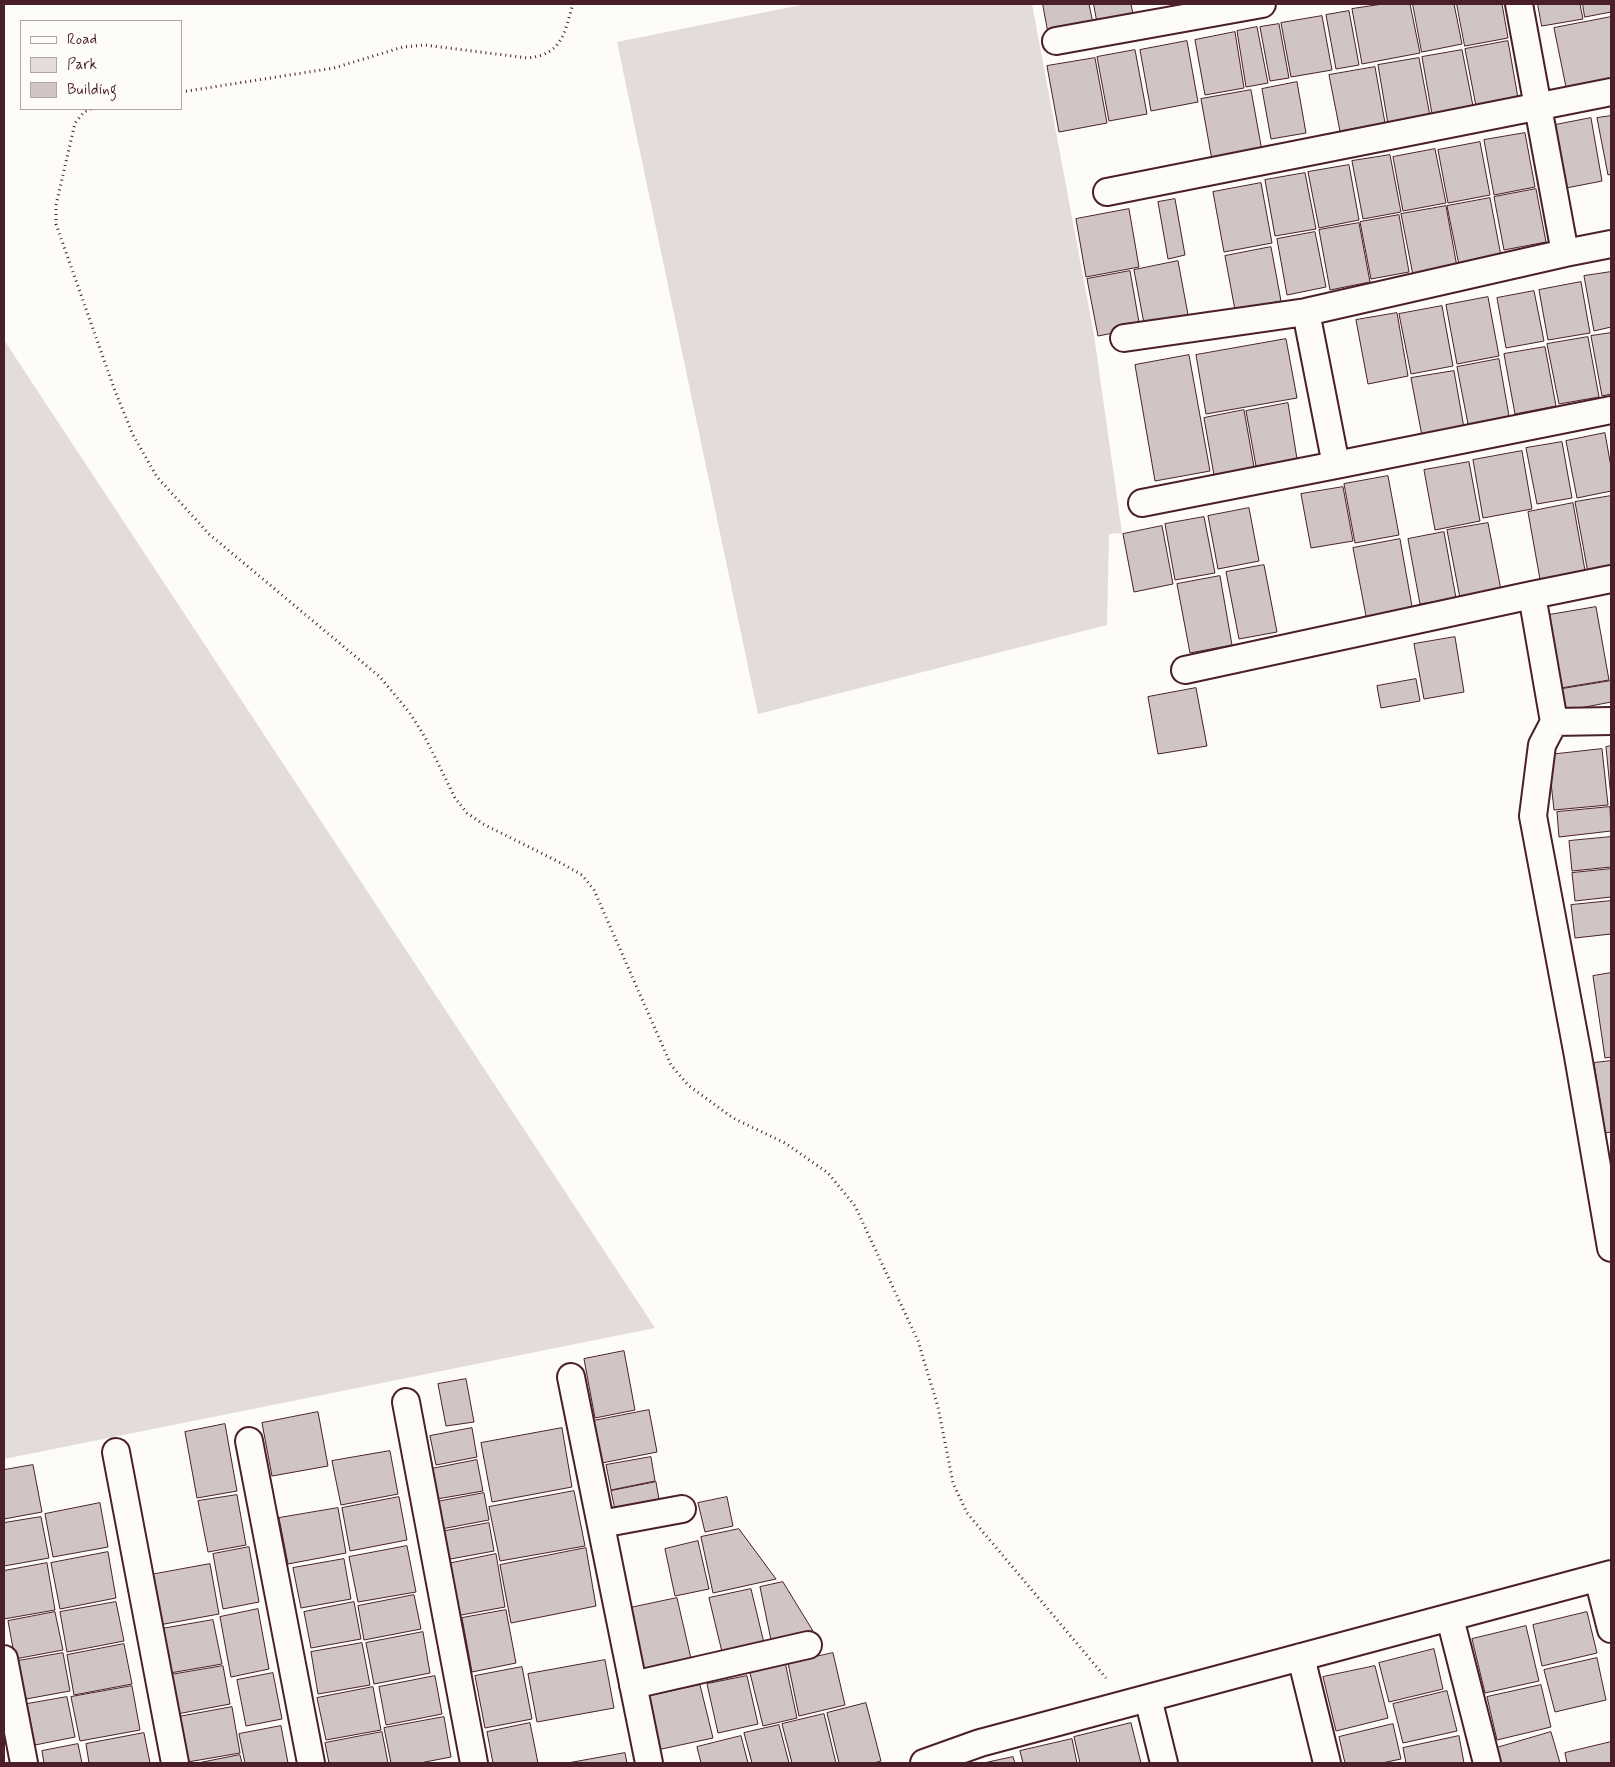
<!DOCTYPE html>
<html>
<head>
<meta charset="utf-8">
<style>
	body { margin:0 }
	#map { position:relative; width:1615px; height:1767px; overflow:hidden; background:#fdfcf7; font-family:Mynerve,sans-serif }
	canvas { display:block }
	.frame { position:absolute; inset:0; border:5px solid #4a1f2b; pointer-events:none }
	.legend { position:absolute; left:20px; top:20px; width:162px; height:90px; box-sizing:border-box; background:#fdfcf7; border:1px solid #b5a4a5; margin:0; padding:6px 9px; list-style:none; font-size:15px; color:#4a1f2b }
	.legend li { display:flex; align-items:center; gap:10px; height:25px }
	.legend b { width:25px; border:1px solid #b5a4a5 }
</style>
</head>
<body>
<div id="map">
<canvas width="1615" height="1767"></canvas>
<div class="frame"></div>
<ul class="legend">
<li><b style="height:6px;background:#fdfcf7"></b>Road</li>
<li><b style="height:14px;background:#e3dcda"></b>Park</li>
<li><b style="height:14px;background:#d0c5c4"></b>Building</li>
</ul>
</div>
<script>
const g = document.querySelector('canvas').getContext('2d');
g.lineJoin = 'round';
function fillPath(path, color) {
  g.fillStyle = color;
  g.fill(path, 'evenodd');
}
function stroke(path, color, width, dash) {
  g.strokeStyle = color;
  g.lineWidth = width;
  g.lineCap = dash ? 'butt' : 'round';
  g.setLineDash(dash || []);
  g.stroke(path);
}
fillPath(new Path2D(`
	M 806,4 L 1032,4 L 1094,335 L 1122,533 L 1109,534 L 1107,625 L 758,714 L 617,42 Z
	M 4,340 L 655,1328 L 4,1459 Z`), '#e3dcda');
const building = new Path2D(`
	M 1043,4 L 1089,4 L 1094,28 L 1049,36 Z
	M 1094,4 L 1131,4 L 1134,19 L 1098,26 Z
	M 1383,4 L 1410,4 L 1420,53 L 1362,64 L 1352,9 Z
	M 1413,4 L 1454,4 L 1462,44 L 1422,52 Z
	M 1457,4 L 1502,4 L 1508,38 L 1465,46 Z
	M 1538,4 L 1580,4 L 1583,19 L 1542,26 Z
	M 1583,4 L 1611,4 L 1611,12 L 1585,17 Z
	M 1349,11 L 1359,65 L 1336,69 L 1326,15 Z
	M 1322,16 L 1332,70 L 1291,77 L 1281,23 Z
	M 1611,17 L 1611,79 L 1566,87 L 1554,28 Z
	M 1279,24 L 1289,78 L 1270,81 L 1260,27 Z
	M 1257,27 L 1268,83 L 1246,87 L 1237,31 Z
	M 1235,32 L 1244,88 L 1205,95 L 1195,40 Z
	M 1187,41 L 1198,102 L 1151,111 L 1140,50 Z
	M 1508,41 L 1518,98 L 1476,106 L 1465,49 Z
	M 1135,50 L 1147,114 L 1109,121 L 1097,57 Z
	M 1462,50 L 1473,106 L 1432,114 L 1422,57 Z
	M 1095,58 L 1107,123 L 1059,132 L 1047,66 Z
	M 1419,58 L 1430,116 L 1388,124 L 1378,65 Z
	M 1375,67 L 1385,123 L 1340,131 L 1329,75 Z
	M 1297,82 L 1306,133 L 1271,139 L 1262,89 Z
	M 1251,90 L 1262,151 L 1212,160 L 1201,99 Z
	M 1611,116 L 1611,174 L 1608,175 L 1597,118 Z
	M 1591,118 L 1602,181 L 1556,190 L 1545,127 Z
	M 1525,133 L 1535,187 L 1494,195 L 1484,140 Z
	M 1480,142 L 1490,195 L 1448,203 L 1438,150 Z
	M 1435,149 L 1446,203 L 1403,211 L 1393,157 Z
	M 1390,155 L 1401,212 L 1363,219 L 1352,161 Z
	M 1349,165 L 1359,220 L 1319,228 L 1308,172 Z
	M 1305,173 L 1316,229 L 1275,236 L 1265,180 Z
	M 1261,183 L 1272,243 L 1224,252 L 1213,192 Z
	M 1536,189 L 1546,242 L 1504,250 L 1494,197 Z
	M 1490,198 L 1501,256 L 1459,265 L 1447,206 Z
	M 1175,199 L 1185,255 L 1168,259 L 1158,202 Z
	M 1446,206 L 1457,267 L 1413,275 L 1401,214 Z
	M 1129,209 L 1139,267 L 1086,277 L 1076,219 Z
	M 1399,215 L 1409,272 L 1371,279 L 1360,222 Z
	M 1359,223 L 1370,282 L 1330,290 L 1319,230 Z
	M 1315,232 L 1326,287 L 1287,295 L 1277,239 Z
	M 1271,247 L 1281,301 L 1235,310 L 1225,256 Z
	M 1178,261 L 1189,320 L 1145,329 L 1134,270 Z
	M 1130,271 L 1140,328 L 1098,336 L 1087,279 Z
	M 1611,272 L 1611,327 L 1594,331 L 1584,276 Z
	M 1581,282 L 1590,333 L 1548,340 L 1539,290 Z
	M 1534,291 L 1544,341 L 1506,348 L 1497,298 Z
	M 1488,297 L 1499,356 L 1457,364 L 1446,305 Z
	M 1442,306 L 1453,366 L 1411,374 L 1399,314 Z
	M 1397,313 L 1408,376 L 1368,384 L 1356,320 Z
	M 1611,333 L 1611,394 L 1602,396 L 1591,336 Z
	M 1588,337 L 1599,397 L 1559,404 L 1547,344 Z
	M 1286,339 L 1297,398 L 1206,414 L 1196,355 Z
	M 1545,347 L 1556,406 L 1515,414 L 1504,354 Z
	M 1189,355 L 1210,471 L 1155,481 L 1135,365 Z
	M 1499,359 L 1509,416 L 1468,424 L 1457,367 Z
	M 1454,371 L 1464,428 L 1422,436 L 1411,378 Z
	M 1288,403 L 1297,459 L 1256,466 L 1246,411 Z
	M 1244,410 L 1254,467 L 1214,475 L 1204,418 Z
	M 1605,433 L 1611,467 L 1611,491 L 1577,498 L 1566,441 Z
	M 1562,442 L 1572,498 L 1537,504 L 1526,448 Z
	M 1522,451 L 1532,509 L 1483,518 L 1473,460 Z
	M 1469,462 L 1480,521 L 1435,530 L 1424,470 Z
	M 1388,476 L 1399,535 L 1355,543 L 1344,484 Z
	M 1343,487 L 1353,541 L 1311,548 L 1301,494 Z
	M 1611,496 L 1611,569 L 1588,573 L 1575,502 Z
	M 1573,503 L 1586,576 L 1541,585 L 1528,512 Z
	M 1249,508 L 1259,561 L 1218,569 L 1208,516 Z
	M 1204,517 L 1215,573 L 1175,580 L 1165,524 Z
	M 1488,523 L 1501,590 L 1460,598 L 1447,530 Z
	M 1162,526 L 1173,584 L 1134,592 L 1123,534 Z
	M 1444,532 L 1456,598 L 1420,604 L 1408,539 Z
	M 1400,539 L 1413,612 L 1367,621 L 1353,548 Z
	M 1264,565 L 1277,632 L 1239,639 L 1226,572 Z
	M 1220,576 L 1232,645 L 1190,653 L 1177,584 Z
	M 1596,607 L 1609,680 L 1561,688 L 1549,615 Z
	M 1455,637 L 1464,692 L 1424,699 L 1414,644 Z
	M 1416,679 L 1420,701 L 1381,708 L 1377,686 Z
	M 1611,681 L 1611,702 L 1565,711 L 1562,689 Z
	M 1196,688 L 1207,746 L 1158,754 L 1148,697 Z
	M 1611,746 L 1611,798 L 1606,747 Z
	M 1602,749 L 1608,805 L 1554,810 L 1548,755 Z
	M 1610,807 L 1611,831 L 1559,837 L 1557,812 Z
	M 1611,837 L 1611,867 L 1572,871 L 1569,841 Z
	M 1611,869 L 1611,897 L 1575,901 L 1572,873 Z
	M 1611,901 L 1611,934 L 1575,938 L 1571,905 Z
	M 1611,973 L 1611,1057 L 1605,1058 L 1593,976 Z
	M 1611,1061 L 1611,1132 L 1605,1133 L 1594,1063 Z
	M 624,1351 L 635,1410 L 595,1418 L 584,1359 Z
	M 466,1379 L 474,1422 L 446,1426 L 438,1384 Z
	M 649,1410 L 657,1452 L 602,1463 L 593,1421 Z
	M 318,1412 L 328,1466 L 272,1476 L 262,1423 Z
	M 225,1424 L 237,1491 L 197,1498 L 185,1432 Z
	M 472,1428 L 477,1457 L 436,1465 L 430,1436 Z
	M 562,1428 L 572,1487 L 492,1502 L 481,1443 Z
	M 390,1451 L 398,1494 L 341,1505 L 332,1461 Z
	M 651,1457 L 655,1481 L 611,1490 L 606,1465 Z
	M 477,1460 L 483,1491 L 437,1499 L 431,1469 Z
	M 33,1465 L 42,1512 L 4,1519 L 4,1470 Z
	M 656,1482 L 661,1511 L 617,1519 L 611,1491 Z
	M 574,1491 L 585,1546 L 500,1561 L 489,1507 Z
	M 484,1493 L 489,1520 L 436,1530 L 431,1503 Z
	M 237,1495 L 246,1545 L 208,1552 L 198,1501 Z
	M 399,1497 L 407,1540 L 350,1551 L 342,1508 Z
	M 727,1497 L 733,1526 L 705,1532 L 698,1503 Z
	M 100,1503 L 108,1547 L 53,1557 L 45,1514 Z
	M 338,1508 L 346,1553 L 288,1564 L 279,1518 Z
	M 41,1517 L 49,1558 L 4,1566 L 4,1523 Z
	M 489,1523 L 494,1551 L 445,1560 L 440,1532 Z
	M 739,1529 L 776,1579 L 713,1593 L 701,1537 Z
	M 698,1541 L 709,1589 L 675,1596 L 665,1549 Z
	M 407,1546 L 416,1592 L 358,1602 L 349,1557 Z
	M 249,1547 L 259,1602 L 223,1609 L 213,1554 Z
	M 586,1548 L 596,1606 L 511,1623 L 500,1565 Z
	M 108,1552 L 116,1598 L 60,1609 L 51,1563 Z
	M 496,1554 L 505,1607 L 456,1616 L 447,1564 Z
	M 344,1559 L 351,1599 L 301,1608 L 293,1568 Z
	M 47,1563 L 55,1610 L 4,1619 L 4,1571 Z
	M 210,1564 L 219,1614 L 159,1625 L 150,1575 Z
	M 783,1582 L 813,1631 L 771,1640 L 760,1587 Z
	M 751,1589 L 764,1643 L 722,1652 L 709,1598 Z
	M 414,1595 L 421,1629 L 364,1640 L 358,1606 Z
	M 677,1598 L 692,1663 L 639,1674 L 625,1609 Z
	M 116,1602 L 124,1641 L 67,1652 L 60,1612 Z
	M 354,1602 L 361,1639 L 311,1648 L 304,1612 Z
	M 258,1609 L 269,1669 L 231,1677 L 220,1617 Z
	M 506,1610 L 516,1663 L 472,1672 L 462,1618 Z
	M 55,1612 L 63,1650 L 15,1659 L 8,1621 Z
	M 1587,1612 L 1597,1653 L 1542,1666 L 1533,1625 Z
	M 213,1620 L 222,1664 L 170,1673 L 161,1629 Z
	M 1526,1626 L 1539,1681 L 1485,1693 L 1472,1639 Z
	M 423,1632 L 430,1673 L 374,1684 L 366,1643 Z
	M 362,1643 L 370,1685 L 318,1694 L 311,1652 Z
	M 124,1644 L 132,1684 L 74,1695 L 67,1655 Z
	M 1434,1649 L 1443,1689 L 1389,1702 L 1379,1663 Z
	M 63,1653 L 70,1691 L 26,1699 L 18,1661 Z
	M 833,1653 L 845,1705 L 799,1716 L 788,1663 Z
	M 1597,1658 L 1606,1700 L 1555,1712 L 1544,1670 Z
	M 605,1660 L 614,1708 L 537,1722 L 528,1674 Z
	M 785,1662 L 797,1718 L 763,1726 L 749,1669 Z
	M 223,1666 L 230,1704 L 177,1714 L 170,1675 Z
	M 1375,1666 L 1388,1718 L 1336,1731 L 1323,1677 Z
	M 522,1667 L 532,1719 L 485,1728 L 475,1676 Z
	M 273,1673 L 282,1719 L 246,1726 L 237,1680 Z
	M 435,1676 L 442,1714 L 386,1725 L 379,1687 Z
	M 747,1676 L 758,1724 L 718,1733 L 707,1684 Z
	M 700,1685 L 713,1738 L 657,1750 L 645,1697 Z
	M 1541,1685 L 1551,1727 L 1497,1740 L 1487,1697 Z
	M 132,1686 L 140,1730 L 80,1741 L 71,1697 Z
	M 373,1687 L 381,1730 L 326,1740 L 317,1698 Z
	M 1447,1691 L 1457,1731 L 1403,1743 L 1393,1704 Z
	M 67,1697 L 75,1737 L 35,1745 L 27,1704 Z
	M 866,1703 L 881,1761 L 874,1763 L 839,1763 L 827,1713 Z
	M 232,1707 L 240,1753 L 182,1763 L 173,1718 Z
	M 824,1714 L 836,1763 L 792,1763 L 782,1724 Z
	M 444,1717 L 451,1757 L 420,1763 L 391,1763 L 384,1728 Z
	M 530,1723 L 538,1763 L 493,1763 L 487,1732 Z
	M 1131,1723 L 1141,1763 L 1080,1763 L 1074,1737 Z
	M 1393,1724 L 1401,1759 L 1382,1763 L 1345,1763 L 1339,1737 Z
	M 779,1725 L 789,1763 L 752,1763 L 744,1733 Z
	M 281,1726 L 288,1763 L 245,1763 L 239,1734 Z
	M 382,1732 L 388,1763 L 329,1763 L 325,1743 Z
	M 1551,1732 L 1560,1763 L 1497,1763 L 1493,1749 Z
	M 144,1733 L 150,1763 L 89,1763 L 86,1744 Z
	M 741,1736 L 748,1763 L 701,1763 L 697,1747 Z
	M 1459,1736 L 1464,1763 L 1406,1763 L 1403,1748 Z
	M 1072,1739 L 1077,1763 L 1023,1763 L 1020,1751 Z
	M 1611,1742 L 1611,1763 L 1567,1763 L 1565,1753 Z
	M 78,1744 L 82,1763 L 44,1763 L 42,1751 Z
	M 625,1753 L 627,1763 L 568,1763 Z
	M 240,1755 L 242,1763 L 198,1763 Z
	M 1013,1757 L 1015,1763 L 984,1763 Z`);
fillPath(building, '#d0c5c4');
stroke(building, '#4a1f2b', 1);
const street = new Path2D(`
	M 1519,4 L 1565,253
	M 1056,41 L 1262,4
	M 1107,192 L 1611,92
	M 1306,312 L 1565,253 L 1611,244
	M 1124,338 L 1306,312 L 1336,465 L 1142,503
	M 1336,465 L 1611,410
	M 1532,595 L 1554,722 L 1611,721
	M 1185,670 L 1532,595 L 1611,579
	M 1554,722 L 1542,745 L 1533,816 L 1578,1056 L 1611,1248
	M 571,1377 L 649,1763
	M 406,1402 L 474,1763
	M 249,1441 L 311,1763
	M 116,1452 L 175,1763
	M 601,1524 L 682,1509
	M 1598,1578 L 1611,1629
	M 1450,1618 L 1487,1763
	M 1301,1657 L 1327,1763
	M 4,1659 L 24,1763
	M 633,1685 L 808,1645
	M 1148,1698 L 1164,1763
	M 924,1763 L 980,1743 L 1611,1574`);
stroke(street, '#4a1f2b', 30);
stroke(new Path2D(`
	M 181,92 L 334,68 L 403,47 L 424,45 L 528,58 C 563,54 564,33 573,4
	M 91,109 L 84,112 L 75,123 L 56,205 L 56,224 L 115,391 L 133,435 L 157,477 L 209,534 L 380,677 L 409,712 L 425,737 L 455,798 L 467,813 L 483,824 L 561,863 L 582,875 L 594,890 L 671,1065 L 688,1085 L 733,1118 L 785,1143 L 828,1173 L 855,1206 L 918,1341 L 938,1407 L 953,1483 L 967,1513 L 1106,1678`), '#4a1f2b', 3, [1, 4]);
stroke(street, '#fdfcf7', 26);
</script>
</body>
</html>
